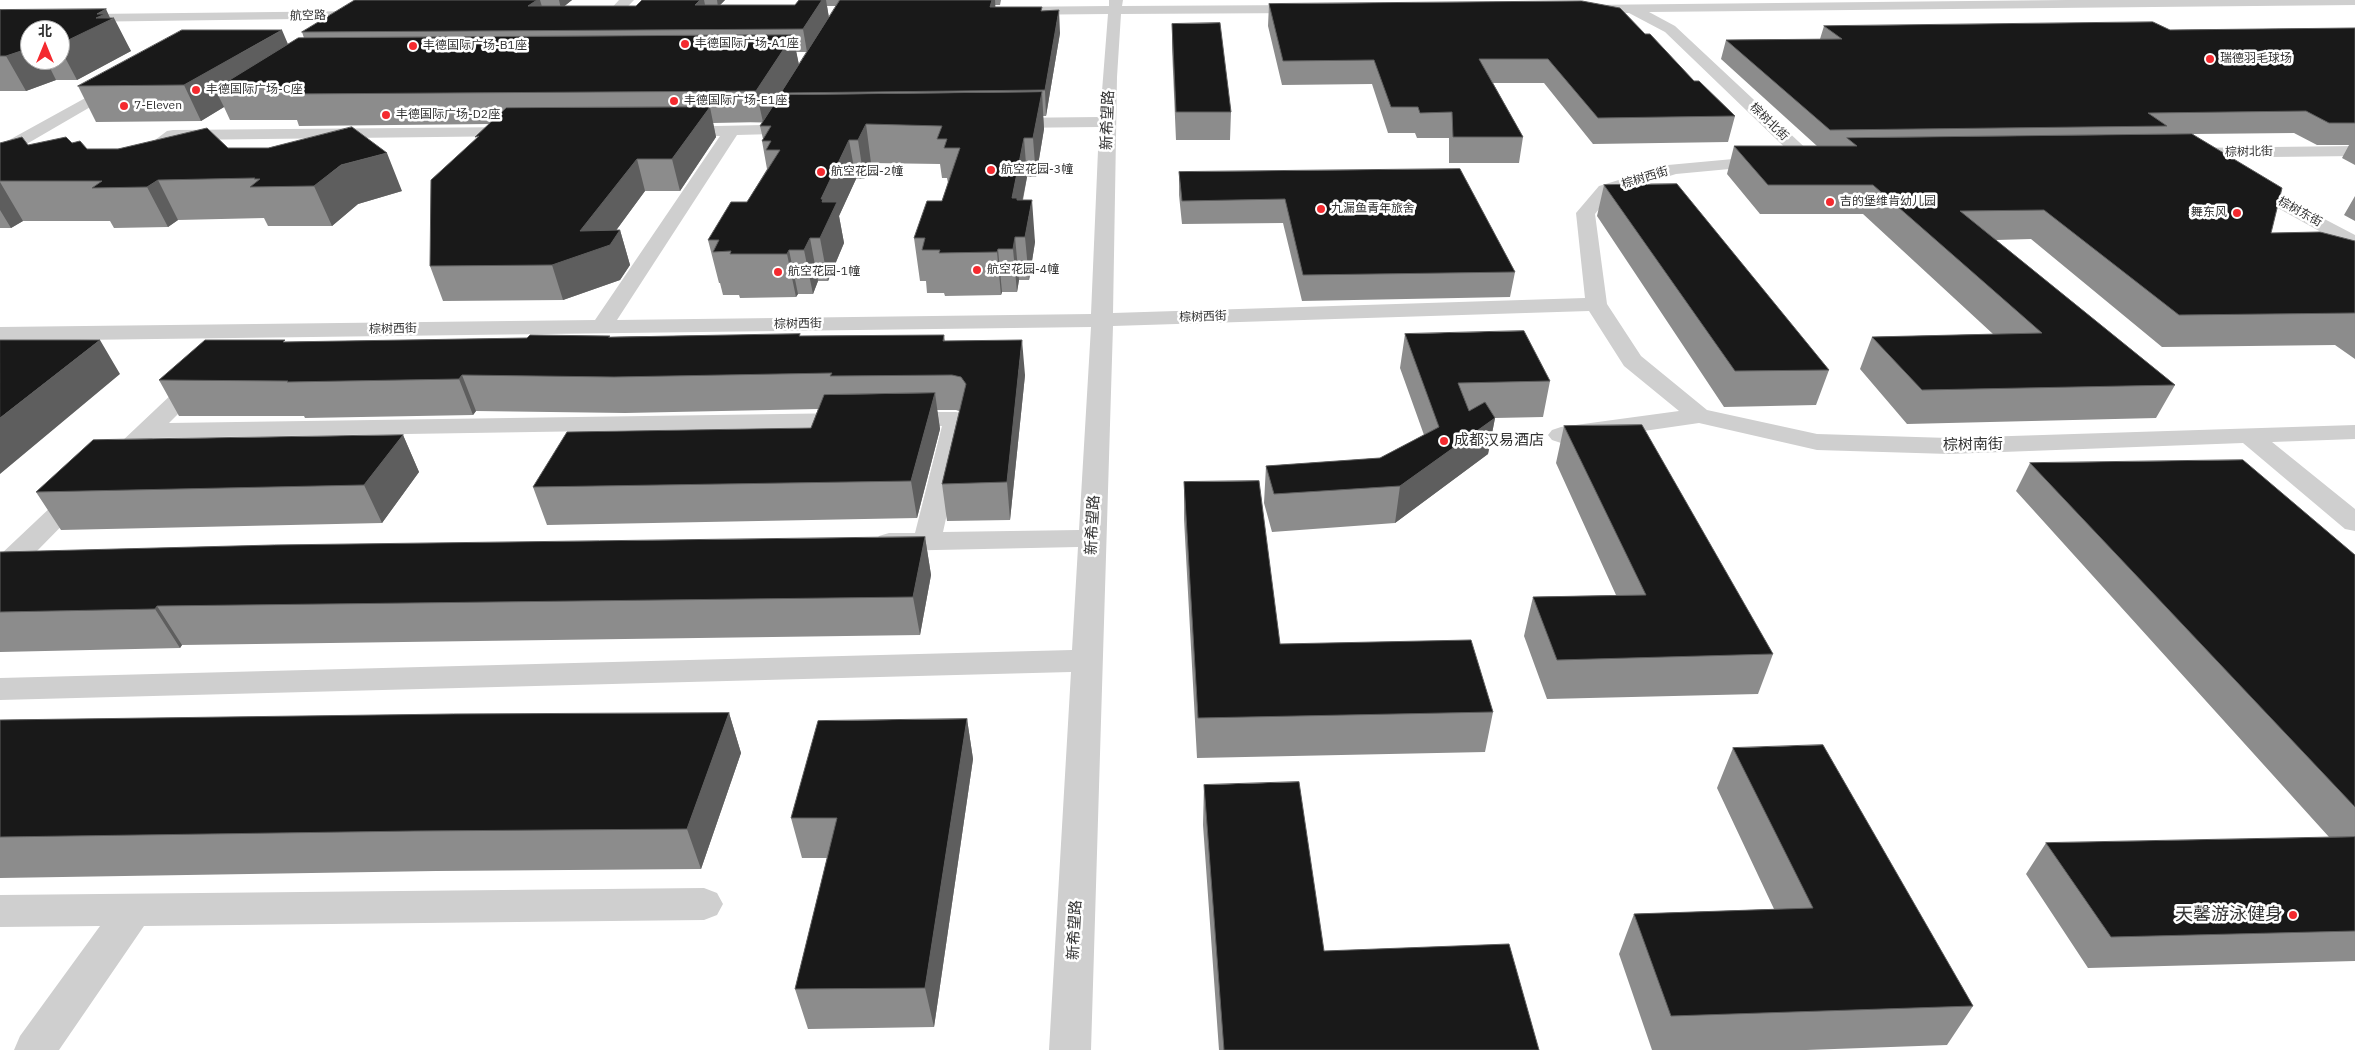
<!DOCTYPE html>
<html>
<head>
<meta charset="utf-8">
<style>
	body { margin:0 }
	#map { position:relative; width:2355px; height:1050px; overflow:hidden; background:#fff; font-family:"IBM Plex Sans","Noto Sans SC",sans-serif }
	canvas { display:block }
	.north { position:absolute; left:20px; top:20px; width:50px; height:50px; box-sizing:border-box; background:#fff; border:1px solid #adadad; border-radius:50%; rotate:0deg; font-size:14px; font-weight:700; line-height:20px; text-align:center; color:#323232 }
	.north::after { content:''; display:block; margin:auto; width:18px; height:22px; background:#f42a2f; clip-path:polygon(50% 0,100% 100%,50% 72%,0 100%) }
</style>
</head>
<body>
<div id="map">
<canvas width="2355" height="1050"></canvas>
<div class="north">北</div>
</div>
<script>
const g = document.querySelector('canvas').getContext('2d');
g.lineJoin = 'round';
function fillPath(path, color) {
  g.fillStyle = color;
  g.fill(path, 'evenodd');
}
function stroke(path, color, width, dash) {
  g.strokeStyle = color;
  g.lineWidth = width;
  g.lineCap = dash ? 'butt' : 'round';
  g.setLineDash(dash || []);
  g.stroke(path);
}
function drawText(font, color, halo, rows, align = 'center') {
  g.font = font + ' "IBM Plex Sans","Noto Sans SC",sans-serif';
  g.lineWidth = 5;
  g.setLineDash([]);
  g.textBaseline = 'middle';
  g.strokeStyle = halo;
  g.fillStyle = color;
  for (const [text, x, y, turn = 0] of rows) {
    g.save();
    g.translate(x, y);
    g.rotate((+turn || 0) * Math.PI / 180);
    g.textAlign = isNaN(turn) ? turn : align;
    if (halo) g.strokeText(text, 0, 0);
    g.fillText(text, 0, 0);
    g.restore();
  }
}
fillPath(new Path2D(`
	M 619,0 L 634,0 L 619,16 L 609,16 L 607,13 Z
	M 1109,0 L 1123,0 L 1122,6 L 1306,5 L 1313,9 L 1306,13 L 1121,14 L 1117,77 L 1113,313 L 1585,298 L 1576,213 L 1599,186 L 1668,165 L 1766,156 L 1772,157 L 1775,161 L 1772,165 L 1676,174 L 1611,194 L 1595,214 L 1607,304 L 1641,356 L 1707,410 L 1817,434 L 1949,438 L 2355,425 L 2355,439 L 2272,442 L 2355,509 L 2355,531 L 2345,529 L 2243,443 L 1949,454 L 1817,450 L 1699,423 L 1561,443 L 1552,440 L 1548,435 L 1552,430 L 1561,427 L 1679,411 L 1624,366 L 1589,311 L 1113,326 L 1091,1050 L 1049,1050 L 1071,672 L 0,700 L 0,678 L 1072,650 L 1078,547 L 889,551 L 879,548 L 875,542 L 879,536 L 889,533 L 915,533 L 942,426 L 901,426 L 892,424 L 889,419 L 892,414 L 901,412 L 956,412 L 965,414 L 968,419 L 943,532 L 1079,530 L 1091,327 L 0,341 L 0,327 L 595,320 L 720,136 L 677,136 L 671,135 L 669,131 L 671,127 L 763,125 L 778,100 L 790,100 L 792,103 L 774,134 L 737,135 L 617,320 L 1091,314 L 1099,127 L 1007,128 L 1001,127 L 999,123 L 1001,119 L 1007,118 L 1100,117 L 1108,14 L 1004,15 L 997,11 L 1004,7 L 1109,6 Z
	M 2067,0 L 2355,0 L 2355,5 L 1649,12 L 1675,26 L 1814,156 L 1817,160 L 1814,164 L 1802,164 L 1665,32 L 1629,13 L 1584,13 L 1577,9 L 1584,5 Z
	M 366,11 L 373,15 L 371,18 L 0,23 L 0,15 Z
	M 118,80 L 123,82 L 126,85 L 123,88 L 6,156 L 0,157 L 0,145 Z
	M 516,127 L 522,128 L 524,132 L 522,136 L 177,140 L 154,156 L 142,156 L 139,152 L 167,131 L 173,130 Z
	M 2355,146 L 2355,156 L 2187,158 L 2181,157 L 2178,153 L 2181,149 L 2187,148 Z
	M 2246,178 L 2355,235 L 2355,249 L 2348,247 L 2240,187 L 2237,183 L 2240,179 Z
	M 200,373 L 208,375 L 212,380 L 169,423 L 850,413 L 859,415 L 862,420 L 859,425 L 850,427 L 153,438 C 139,453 124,476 102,470 L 98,465 L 102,460 L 192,375 Z
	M 80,486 L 89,488 L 93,494 L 36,552 L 44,554 L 48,560 L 44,566 L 10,570 L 0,567 L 0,555 L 71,488 Z
	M 704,888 L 717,893 L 723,904 L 717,915 L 704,920 L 144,926 L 59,1050 L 14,1050 L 20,1036 L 100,926 L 0,927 L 0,895 Z`), '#cfcfcf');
fillPath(new Path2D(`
	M 355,0 L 572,0 L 564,6 L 636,6 L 642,0 L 725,0 L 720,5 L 795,5 L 799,0 L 1001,0 L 1000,5 L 995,5 L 995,7 L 1042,11 L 1060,33 L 1046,116 L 1043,116 L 1044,129 L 1036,177 L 1027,177 L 1023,200 L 1035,242 L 1029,280 L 1019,280 L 1017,292 L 1002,292 L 1001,295 L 945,296 L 944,293 L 927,293 L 926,281 L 920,281 L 914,238 L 942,201 L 948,183 L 947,178 L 942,178 L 940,164 L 871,163 L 864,179 L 856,179 L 839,216 L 844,243 L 828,281 L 818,281 L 813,294 L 798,294 L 796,297 L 740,298 L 739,295 L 723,295 L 720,283 L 719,283 L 708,240 L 747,202 L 767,169 L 762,141 L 763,139 L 760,126 L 781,95 L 781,93 L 763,122 L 713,123 L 716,137 L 680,191 L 645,191 L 616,230 L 620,230 L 630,265 L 620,280 L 563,300 L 443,301 L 430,266 L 476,139 L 489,124 L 299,126 L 297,120 L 230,120 L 224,107 L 201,121 L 96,122 L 78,86 L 288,44 L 304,38 L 302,32 ZM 827,6 L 836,6 L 829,18 ZM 796,52 L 807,52 L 799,65 Z
	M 1269,4 L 1645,34 L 1694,81 L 1735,116 L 1728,142 L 1593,144 L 1544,83 L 1493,83 L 1523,137 L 1519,163 L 1449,163 L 1449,138 L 1417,138 L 1415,133 L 1388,133 L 1372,84 L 1282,85 L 1268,26 Z
	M 0,10 L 110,18 L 131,51 L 77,80 L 56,80 L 26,91 L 0,91 ZM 30,30 L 60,30 L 60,60 L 30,60 Z
	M 1172,24 L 1231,112 L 1230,140 L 1176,140 L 1172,49 Z
	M 1824,26 L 2170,30 L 2355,28 L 2355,165 L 2342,158 L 2349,145 L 2317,145 L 2294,133 L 2193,134 L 2271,233 L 2355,241 L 2355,359 L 2335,345 L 2162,347 L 2031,239 L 1996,240 L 2175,385 L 2156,418 L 1907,424 L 1860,369 L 1872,337 L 1993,334 L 1863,214 L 1760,214 L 1727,174 L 1734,146 L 1817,146 L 1721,59 L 1726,40 L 1820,39 Z
	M 0,143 L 28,145 L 72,143 L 87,149 L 228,148 L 402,191 L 358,204 L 332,226 L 268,226 L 264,218 L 178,220 L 168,227 L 114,228 L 110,221 L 23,221 L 11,228 L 0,228 Z
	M 1460,169 L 1515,272 L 1510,297 L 1302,301 L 1283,223 L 1182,224 L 1179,195 L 1179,172 Z
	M 1604,185 L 1829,370 L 1816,405 L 1724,407 L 1597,216 Z
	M 2355,196 L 2355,221 L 2344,215 Z
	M 800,334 L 800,336 L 944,335 L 945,341 L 1025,375 L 1010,520 L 947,521 L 942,484 L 959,411 L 956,410 L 937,410 L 940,429 L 917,518 L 547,525 L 533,487 L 811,428 L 818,409 L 625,413 L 476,411 L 473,415 L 305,418 L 304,416 L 179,416 L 159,380 L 286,342 Z
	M 1405,334 L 1550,381 L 1543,417 L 1495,418 L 1488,454 L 1395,523 L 1272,532 L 1264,503 L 1266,466 L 1380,458 L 1424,435 L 1400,368 Z
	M 1564,426 L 1773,654 L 1758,694 L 1547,699 L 1524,636 L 1533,597 L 1616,595 L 1556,463 Z
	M 403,435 L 419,472 L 382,523 L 61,530 L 36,492 Z
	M 2030,463 L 2355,555 L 2355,961 L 2088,968 L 2026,874 L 2046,843 L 2329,837 L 2016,491 Z
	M 1184,482 L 1280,644 L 1493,712 L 1485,752 L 1197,758 L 1184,519 Z
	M 925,537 L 931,575 L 920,635 L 182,645 L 180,648 L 0,652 L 0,552 Z
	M 729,713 L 741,753 L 701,869 L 436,871 L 0,878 L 0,720 Z
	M 967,719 L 973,759 L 934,1027 L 808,1029 L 795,989 L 827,858 L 802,858 L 791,818 Z
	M 1733,748 L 1973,1006 L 1947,1045 L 1806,1050 L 1652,1050 L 1619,954 L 1634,914 L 1774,909 L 1717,788 Z
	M 1204,785 L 1324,951 L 1539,1050 L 1219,1050 L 1203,825 Z`), '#8c8c8c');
fillPath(new Path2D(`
	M 537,0 L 540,0 L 546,20 L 528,6 Z
	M 559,0 L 572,0 L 561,9 Z
	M 700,0 L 704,0 L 708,19 L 695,5 Z
	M 717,0 L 725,0 L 718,7 Z
	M 822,0 L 826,0 L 829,18 L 807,52 L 803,29 Z
	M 992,0 L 995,0 L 996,17 L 990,7 Z
	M 106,9 L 111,20 L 114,18 L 131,51 L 77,80 L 60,48 L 60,44 L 97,14 Z
	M 1059,10 L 1060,33 L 1046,116 L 1045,90 Z
	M 282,30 L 296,63 L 215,89 L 224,107 L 201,121 L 184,85 Z
	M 793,35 L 799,65 L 763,122 L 756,91 Z
	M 30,48 L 30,60 L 46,60 L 56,80 L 26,91 L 6,56 Z
	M 1042,92 L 1044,129 L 1036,177 L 1033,138 Z
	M 710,107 L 716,137 L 680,191 L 672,159 Z
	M 866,124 L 871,163 L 864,179 L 858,140 Z
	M 1024,138 L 1027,177 L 1015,237 L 1019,280 L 1017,292 L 1013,249 L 1012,198 Z
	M 849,140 L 856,179 L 839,216 L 844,243 L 828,281 L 820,238 L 821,199 Z
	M 387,153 L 402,191 L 358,204 L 332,226 L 314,186 L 341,165 Z
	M 637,159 L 645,191 L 604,247 L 620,230 L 630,265 L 620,280 L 563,300 L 552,265 Z
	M 158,180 L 178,220 L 168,227 L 147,187 Z
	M 0,182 L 23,221 L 11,228 L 0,210 Z
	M 1032,200 L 1035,242 L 1029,280 L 1025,237 Z
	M 810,238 L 818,281 L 813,294 L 804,250 Z
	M 998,249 L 1002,292 L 1001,295 L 997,252 Z
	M 789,250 L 798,294 L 796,297 L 787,254 Z
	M 100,340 L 120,374 L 0,474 L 0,418 Z
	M 1022,340 L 1025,375 L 1010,520 L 1007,482 Z
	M 462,375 L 476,411 L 473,415 L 459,379 Z
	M 935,393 L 940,429 L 917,518 L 911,481 Z
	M 1495,418 L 1488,454 L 1395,523 L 1400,486 Z
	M 403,435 L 419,472 L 382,523 L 364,485 Z
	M 925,537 L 931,575 L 920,635 L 913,597 Z
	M 157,606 L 182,645 L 180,648 L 155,609 Z
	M 729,713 L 741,753 L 701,869 L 687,829 Z
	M 967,719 L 973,759 L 934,1027 L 925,988 Z`), '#5e5e5e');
const building = new Path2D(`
	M 355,0 L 537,0 L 528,6 L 636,6 L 642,0 L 700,0 L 695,5 L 795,5 L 799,0 L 822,0 L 803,29 L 302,32 Z
	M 840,0 L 992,0 L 990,7 L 1042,7 L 1041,11 L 1059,10 L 1045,90 L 781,93 Z
	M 1582,1 L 1620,8 L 1645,34 L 1650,34 L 1694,81 L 1699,81 L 1735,116 L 1598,118 L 1548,59 L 1479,59 L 1523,137 L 1453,137 L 1452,112 L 1420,113 L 1418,107 L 1391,107 L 1374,60 L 1283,61 L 1269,4 Z
	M 106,9 L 97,14 L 105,14 L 96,18 L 114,18 L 60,44 L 60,30 L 30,30 L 30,48 L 6,56 L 0,56 L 0,10 Z
	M 2153,22 L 2170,30 L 2355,28 L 2355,123 L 2329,123 L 2306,111 L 2148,113 L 2167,126 L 1830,130 L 1726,40 L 1842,39 L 1824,26 Z
	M 1220,23 L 1231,112 L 1176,112 L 1172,24 Z
	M 182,30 L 282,30 L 184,85 L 78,86 Z
	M 793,35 L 756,91 L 286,94 L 285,88 L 215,89 L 298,38 Z
	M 1042,92 L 1033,138 L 1024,138 L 1012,198 L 1017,198 L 1017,200 L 1032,200 L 1025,237 L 1015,237 L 1013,249 L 998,249 L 997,252 L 939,253 L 940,250 L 922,250 L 925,238 L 914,238 L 927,201 L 942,201 L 960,148 L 944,148 L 947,139 L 937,139 L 942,126 L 866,124 L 858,140 L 849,140 L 821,199 L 823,199 L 822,202 L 837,202 L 820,238 L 810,238 L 804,250 L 789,250 L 787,254 L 730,254 L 731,251 L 713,252 L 719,240 L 708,240 L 731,202 L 747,202 L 780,150 L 766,150 L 771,141 L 762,141 L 771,126 L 760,126 L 780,95 Z
	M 710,107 L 672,159 L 637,159 L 580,231 L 620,230 L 610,245 L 552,265 L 430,266 L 431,180 L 479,136 L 475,137 L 506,108 Z
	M 352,127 L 387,153 L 341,165 L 314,186 L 250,187 L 260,179 L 254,179 L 255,178 L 158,180 L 147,187 L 92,188 L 102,181 L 0,181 L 0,143 L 22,137 L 28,145 L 66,137 L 72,143 L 80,141 L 87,149 L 118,149 L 207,128 L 228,148 L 268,148 Z
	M 2192,134 L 2282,188 L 2271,233 L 2320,232 L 2355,241 L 2355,313 L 2179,315 L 2044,210 L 1960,211 L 2175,385 L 1922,390 L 1872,337 L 2042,333 L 1873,185 L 1768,185 L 1734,146 L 1857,146 L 1847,138 Z
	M 1460,169 L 1515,272 L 1303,275 L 1285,199 L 1182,201 L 1179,172 Z
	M 1677,184 L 1829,370 L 1735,371 L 1604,185 Z
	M 1524,331 L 1550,381 L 1458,383 L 1469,411 L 1485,402 L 1495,418 L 1400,486 L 1274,494 L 1266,466 L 1380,458 L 1439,427 L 1405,334 Z
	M 800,334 L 799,336 L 944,335 L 943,341 L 1022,340 L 1007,482 L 942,484 L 966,384 L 961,377 L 952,375 L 830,376 L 832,373 L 614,377 L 462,375 L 459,379 L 287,382 L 288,381 L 159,380 L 205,340 L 285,340 L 283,342 L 527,338 L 530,335 L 610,336 L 609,337 Z
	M 0,340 L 100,340 L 0,418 Z
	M 935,393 L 911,481 L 533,487 L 567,432 L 811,428 L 824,395 Z
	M 1642,425 L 1773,654 L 1557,660 L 1533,597 L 1646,595 L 1564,426 Z
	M 403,435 L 364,485 L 36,492 L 93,440 Z
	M 2243,460 L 2355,555 L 2355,807 L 2030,463 Z
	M 1259,481 L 1280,644 L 1471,640 L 1493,712 L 1198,718 L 1184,482 Z
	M 925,537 L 913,597 L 157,606 L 155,609 L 0,612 L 0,552 L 274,545 Z
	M 729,713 L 687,829 L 414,831 L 0,837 L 0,720 L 453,714 Z
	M 967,719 L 925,988 L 795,989 L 837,818 L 791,818 L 818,721 Z
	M 1823,745 L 1973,1006 L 1671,1016 L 1634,914 L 1813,908 L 1733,748 Z
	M 1299,782 L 1324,951 L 1509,944 L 1539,1050 L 1224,1050 L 1204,785 Z
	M 2355,837 L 2355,931 L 2111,937 L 2046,843 Z`);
fillPath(building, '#191919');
stroke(building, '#5e5e5e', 1);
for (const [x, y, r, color] of [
	[685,44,5,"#f42a2f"],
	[413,46,5,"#f42a2f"],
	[2210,59,5,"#f42a2f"],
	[196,90,5,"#f42a2f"],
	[674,101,5,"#f42a2f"],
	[124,106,5,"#f42a2f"],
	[386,115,5,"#f42a2f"],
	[991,170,5,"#f42a2f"],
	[821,172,5,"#f42a2f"],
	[1830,202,5,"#f42a2f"],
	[1321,209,5,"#f42a2f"],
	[2237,213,5,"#f42a2f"],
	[977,270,5,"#f42a2f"],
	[778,272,5,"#f42a2f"],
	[1444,441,5,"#f42a2f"],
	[2293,915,5,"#f42a2f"]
]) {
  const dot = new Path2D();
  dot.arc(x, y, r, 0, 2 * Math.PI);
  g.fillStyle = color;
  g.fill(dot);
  stroke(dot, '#fff', 2);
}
drawText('12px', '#323232', '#fff', [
	["航空路",308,16,-1],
	["棕树北街",1769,122,44],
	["棕树北街",2249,152,-1],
	["棕树西街",1645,178,-17],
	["棕树东街",2300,212,29],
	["棕树西街",1203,317,-2],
	["棕树西街",798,324,-1],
	["棕树西街",393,329,-1]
]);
drawText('12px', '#323232', '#fff', [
	["丰德国际广场-A1座",695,44],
	["丰德国际广场-B1座",423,46],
	["瑞德羽毛球场",2220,59],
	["丰德国际广场-C座",206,90],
	["丰德国际广场-E1座",684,101],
	["7-Eleven",134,106],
	["丰德国际广场-D2座",396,115],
	["航空花园-3幢",1001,170],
	["航空花园-2幢",831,172],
	["吉的堡维肯幼儿园",1840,202],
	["九漏鱼青年旅舍",1331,209],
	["舞东风",2227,213,"right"],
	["航空花园-4幢",987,270],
	["航空花园-1幢",788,272]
], 'left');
drawText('15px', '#323232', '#fff', [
	["新希望路",1108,120,-88],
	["棕树南街",1973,445,-1],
	["新希望路",1093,525,-87],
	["新希望路",1075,930,-87]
]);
drawText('15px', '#323232', '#fff', [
	["成都汉易酒店",1454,441]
], 'left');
drawText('18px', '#323232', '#fff', [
	["天馨游泳健身",2283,915]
], 'right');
</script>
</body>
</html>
